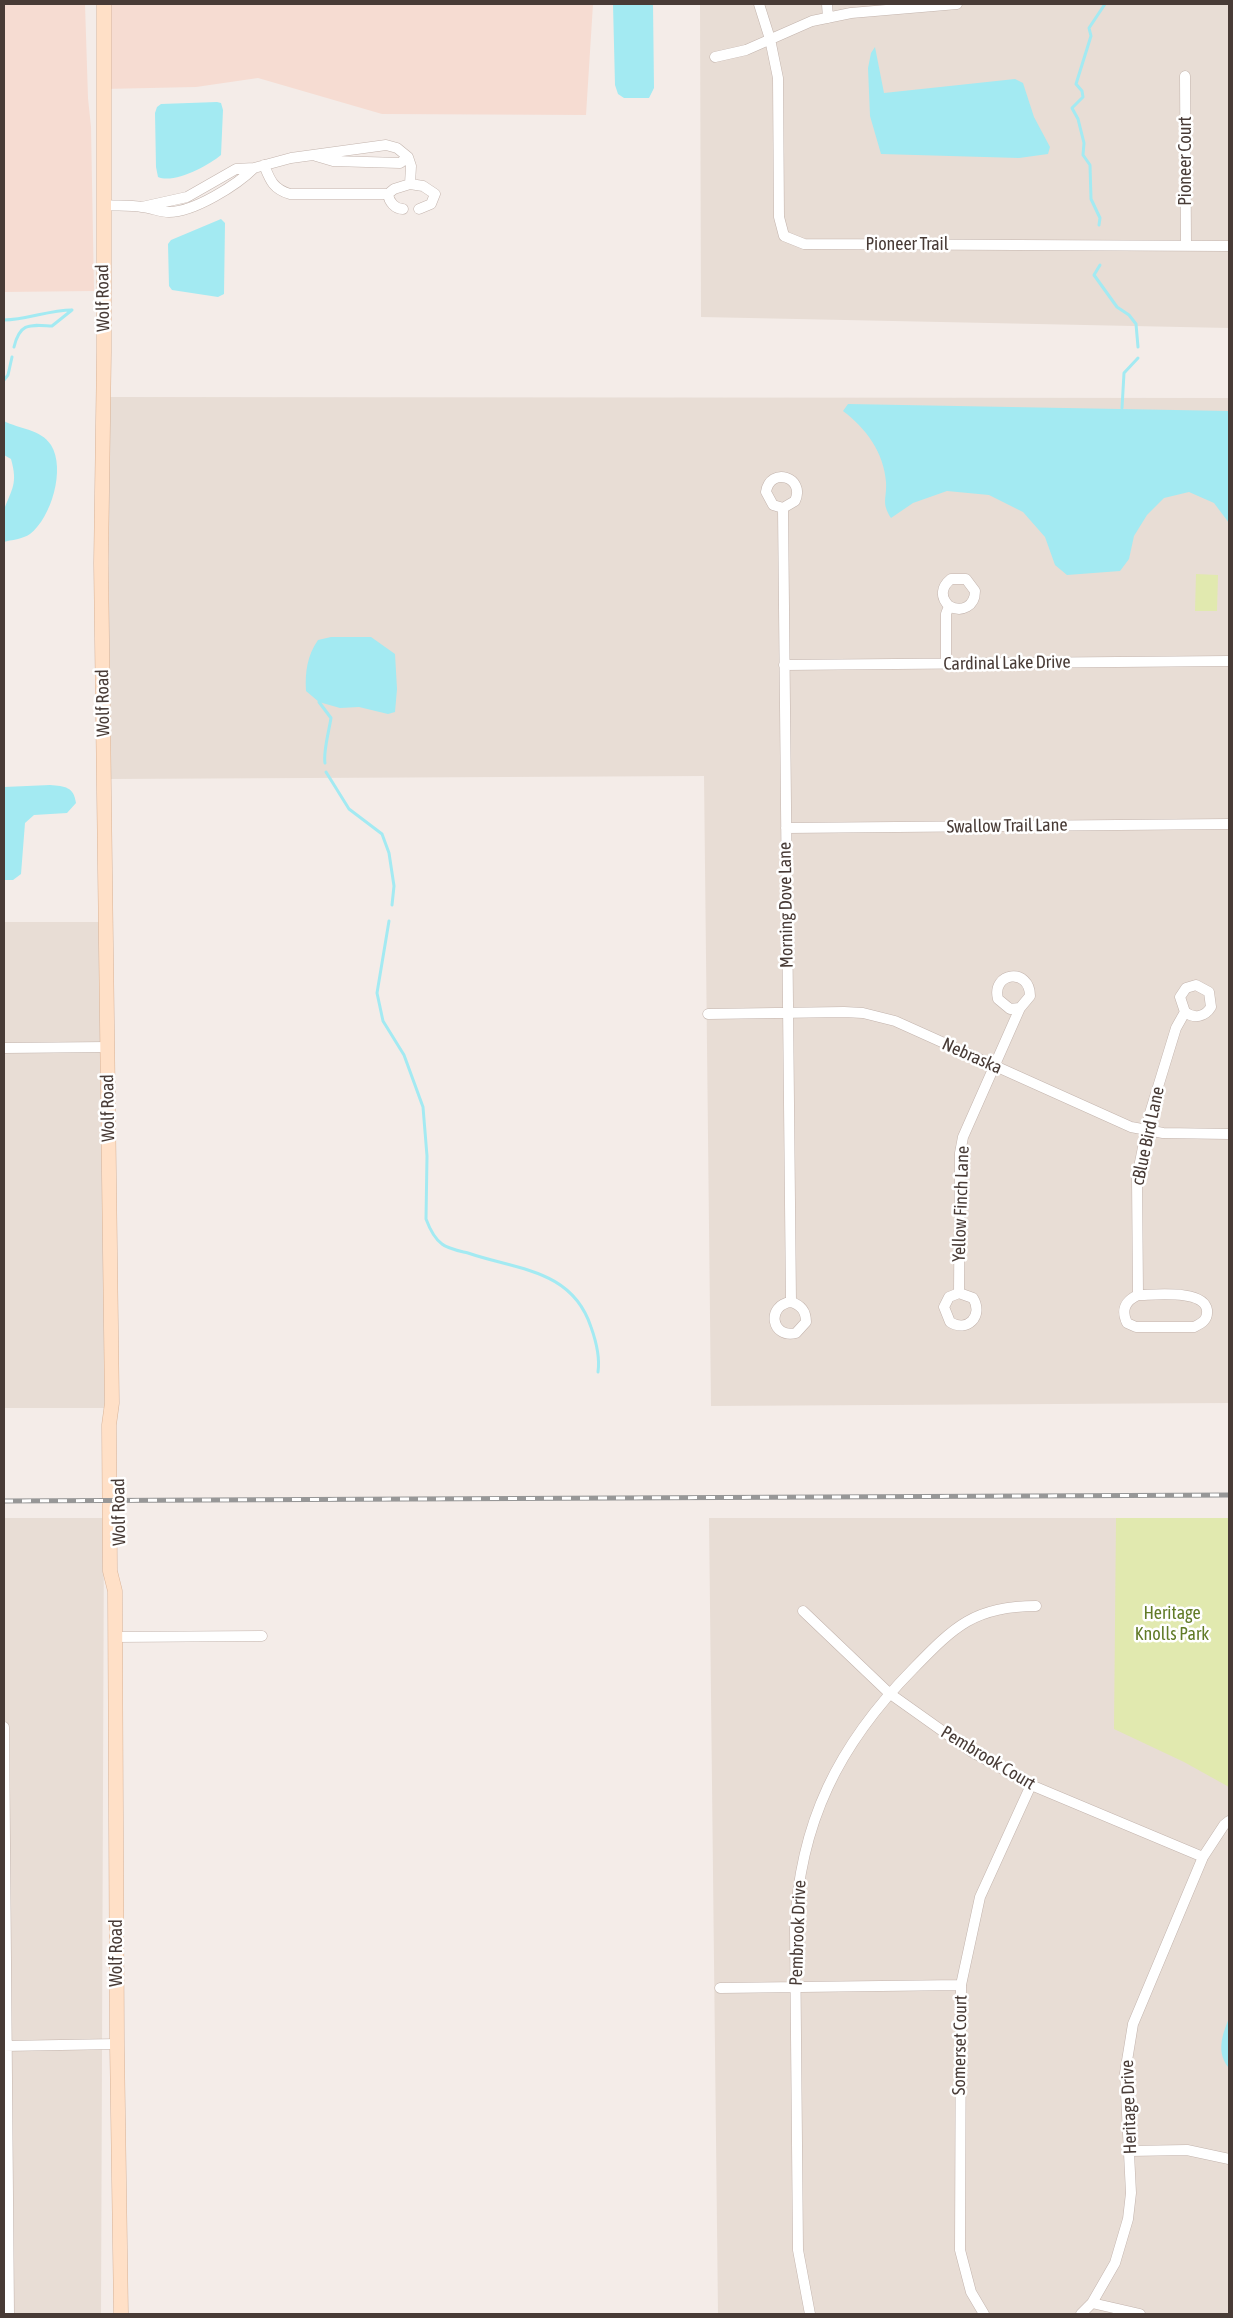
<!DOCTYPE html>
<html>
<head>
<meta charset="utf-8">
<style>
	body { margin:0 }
	#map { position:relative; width:1233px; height:2318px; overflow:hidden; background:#f4ece8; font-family:"Asap Condensed",sans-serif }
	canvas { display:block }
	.frame { position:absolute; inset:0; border:5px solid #483b36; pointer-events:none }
</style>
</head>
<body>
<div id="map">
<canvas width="1233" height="2318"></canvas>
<div class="frame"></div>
</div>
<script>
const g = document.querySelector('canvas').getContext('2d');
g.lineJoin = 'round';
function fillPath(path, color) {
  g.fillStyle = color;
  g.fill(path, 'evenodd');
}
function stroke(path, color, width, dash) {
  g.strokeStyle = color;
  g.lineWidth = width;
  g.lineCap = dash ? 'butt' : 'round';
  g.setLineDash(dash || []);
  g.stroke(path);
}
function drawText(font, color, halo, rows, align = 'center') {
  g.font = font + ' "Asap Condensed",sans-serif';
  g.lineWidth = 5;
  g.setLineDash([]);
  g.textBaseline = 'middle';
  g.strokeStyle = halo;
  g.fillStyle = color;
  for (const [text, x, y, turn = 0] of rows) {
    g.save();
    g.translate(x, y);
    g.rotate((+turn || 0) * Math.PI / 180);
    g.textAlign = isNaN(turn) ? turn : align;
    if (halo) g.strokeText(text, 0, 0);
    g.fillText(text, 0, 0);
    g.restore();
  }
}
fillPath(new Path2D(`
	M 700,4 L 1229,4 L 1229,328 L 701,317 Z
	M 109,397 L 1229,398 L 1229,1403 L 711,1406 L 704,776 L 109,779 Z
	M 4,922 L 100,922 L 108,1408 L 4,1408 Z
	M 4,1518 L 104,1518 L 101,2314 L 4,2314 Z
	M 709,1518 L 1229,1518 L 1229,2314 L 718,2314 Z`), '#e8ddd5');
fillPath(new Path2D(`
	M 4,4 L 85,4 L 88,98 L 91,127 L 94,291 L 4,292 Z
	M 104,4 L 593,4 L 586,115 L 382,114 L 258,78 L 196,87 L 104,89 Z`), '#f6dcd2');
fillPath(new Path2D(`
	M 1196,574 L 1218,575 L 1217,611 L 1195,611 Z
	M 1116,1518 L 1229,1518 L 1229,1787 L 1184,1762 L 1114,1729 Z`), '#e1e9af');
fillPath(new Path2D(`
	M 613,4 L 653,4 L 654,88 L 649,98 L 624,98 L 618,94 L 615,85 Z
	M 875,47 L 884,93 L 1015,79 L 1023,83 L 1034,117 L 1050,147 L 1048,154 L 1019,158 L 881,154 L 870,116 L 868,68 L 871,53 Z
	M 217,102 L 221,103 L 223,110 L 221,155 C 208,166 174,184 158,177 L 156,167 L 155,113 L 157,107 L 161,104 Z
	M 221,219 L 225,223 L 224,294 L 218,297 L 172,290 L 169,286 L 168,244 L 171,240 Z
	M 848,404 L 1229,411 L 1229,523 L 1214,503 L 1189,492 L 1164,498 L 1147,515 L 1134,536 L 1129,559 L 1120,571 L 1067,575 L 1055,565 L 1045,537 L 1023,512 L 989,495 L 947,491 L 913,503 L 891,518 C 881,502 887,499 886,482 C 884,453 866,428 843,411 Z
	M 4,421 C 19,429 41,429 51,445 C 66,469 51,518 30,534 C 23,539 11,540 4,542 C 4,533 1,519 4,510 C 12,488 18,484 11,459 L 4,455 Z
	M 331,637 L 371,637 L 395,654 L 397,689 L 395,712 L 388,714 L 359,707 L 340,708 L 319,702 L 306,691 C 305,672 307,656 318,640 Z
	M 50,785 C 65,786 74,787 76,803 L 67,813 L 34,815 L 25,823 L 21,874 L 13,880 L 4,880 L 4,787 Z
	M 1229,2018 L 1229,2068 C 1216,2053 1222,2035 1229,2018 Z`), '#a3eaf2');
stroke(new Path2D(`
	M 1099,225 L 1100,218 L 1091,199 L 1090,165 L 1083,155 L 1084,143 L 1078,119 L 1072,108 L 1083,97 L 1082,91 L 1076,84 L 1091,36 L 1089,28 L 1105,4
	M 1100,265 L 1094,275 L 1117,307 L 1129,315 L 1136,324 L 1138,347
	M 4,320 C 27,320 48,310 72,310
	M 14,347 C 20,322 30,325 52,326 L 72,310
	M 4,380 L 8,375 L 12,357
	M 1122,408 L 1124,373 L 1138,358
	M 319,702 L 331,718 C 329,731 323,752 325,763
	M 326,772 L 349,809 L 382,834 L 389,853 L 394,886 L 392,905
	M 389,921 L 377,993 L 383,1021 L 404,1055 L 423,1107 L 427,1156 L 426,1219 C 429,1227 435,1239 442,1244 C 448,1249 460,1251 468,1253 C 517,1270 572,1269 591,1327 C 596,1341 600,1358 598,1372`), '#a3eaf2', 3);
const minor = new Path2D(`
	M 759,4 L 770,39 L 778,78 L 779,217 L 784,236 L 804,244 L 1229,246
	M 827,4 L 828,18
	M 715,57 L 746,50 L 812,21 L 851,13 L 957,4
	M 1185,76 L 1186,245
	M 408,157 L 411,166 L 410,184
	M 264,165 C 270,180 273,189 290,194 L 388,194 L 394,189 L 410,184 L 423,186 L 435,194 L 431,204 L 419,209
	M 388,194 C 389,202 395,209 403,209
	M 103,205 C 116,206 130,205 142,207 C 152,208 160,212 169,212 C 194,212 237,185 254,168
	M 142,207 L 187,197 L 236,169 L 254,168 L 291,158 L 386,145 L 397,148 L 408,157 L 400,163 L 333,161 L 316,156
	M 783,508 L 795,501 C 806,477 770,466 766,492 L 773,505 L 783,508 L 791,1302 C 766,1305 771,1339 796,1333 L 806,1322 C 806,1311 801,1305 791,1302
	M 946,664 L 946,614 L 949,606 C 940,597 941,587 951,579 L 966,579 L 975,591 C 975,606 962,613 949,606
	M 784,665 L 1229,661
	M 786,828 L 1229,824
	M 708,1014 L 844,1012 L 863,1013 L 895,1021 L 1131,1127 L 1163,1133 L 1229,1134
	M 4,1048 L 108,1047
	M 959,1293 L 973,1298 C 984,1316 967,1333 950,1322 L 944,1307 L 949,1297 L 959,1293 L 960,1153 L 963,1137 L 1020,1008 L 1030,996 C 1030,967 991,972 998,999 L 1010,1009 L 1020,1008
	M 1138,1295 C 1154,1295 1204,1289 1207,1310 C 1208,1320 1202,1323 1194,1327 L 1136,1327 L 1127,1323 C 1121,1310 1125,1301 1138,1295 L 1137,1177 L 1150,1113 L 1176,1028 L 1185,1012 L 1180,997 L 1186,988 L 1196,985 L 1209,992 L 1211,1007 C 1205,1017 1194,1019 1185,1012
	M 803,1611 L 889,1693 L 972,1752 L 1031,1785 L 1203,1857
	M 115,1637 L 262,1636
	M 4,1727 L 9,2314
	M 720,1988 L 961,1985
	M 4,2046 L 117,2044
	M 1129,2151 L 1187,2150 L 1229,2159
	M 1092,2303 L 1140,2314
	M 810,2314 L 798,2250 L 795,1929 C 799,1823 839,1744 913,1669 C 954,1627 974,1606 1036,1606
	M 984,2314 L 971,2292 L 960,2250 L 961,1985 L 980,1897 L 1031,1785
	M 1081,2314 L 1092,2303 L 1115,2263 L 1128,2219 L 1131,2193 L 1125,2073 L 1133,2024 L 1203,1857 L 1224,1825 L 1229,1821`);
const secondary = new Path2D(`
	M 104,4 L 104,352 L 101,563 L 112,1403 L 109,1425 L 110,1571 L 115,1591 L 117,2044 L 121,2314`);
stroke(minor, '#c3b4ad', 11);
stroke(secondary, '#d8b398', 15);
stroke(minor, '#fff', 10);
stroke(secondary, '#ffe0c7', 14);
const rail = new Path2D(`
	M 4,1501 L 1229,1495`);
stroke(rail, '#979797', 5);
stroke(rail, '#fff', 3, [9]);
drawText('18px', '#483b36', '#fff', [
	["Pioneer Court",1185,161,-90],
	["Pioneer Trail",907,244],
	["Wolf Road",103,298,-91],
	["Cardinal Lake Drive",1007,663,-1],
	["Wolf Road",103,703,-91],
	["Swallow Trail Lane",1007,826,-1],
	["Morning Dove Lane",786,905,-91],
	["Nebraska",972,1056,24],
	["Wolf Road",108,1108,-91],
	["cBlue Bird Lane",1148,1136,-78],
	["Yellow Finch Lane",961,1204,-88],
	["Wolf Road",119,1512,-91],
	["Pembrook Court",988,1758,31],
	["Pembrook Drive",798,1933,-88],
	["Wolf Road",116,1953,-90],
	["Somerset Court",960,2045,-89],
	["Heritage Drive",1129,2107,-92]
]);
drawText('18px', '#617b27', '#fff', [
	["Heritage",1172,1613],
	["Knolls Park",1172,1634]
]);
</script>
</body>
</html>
